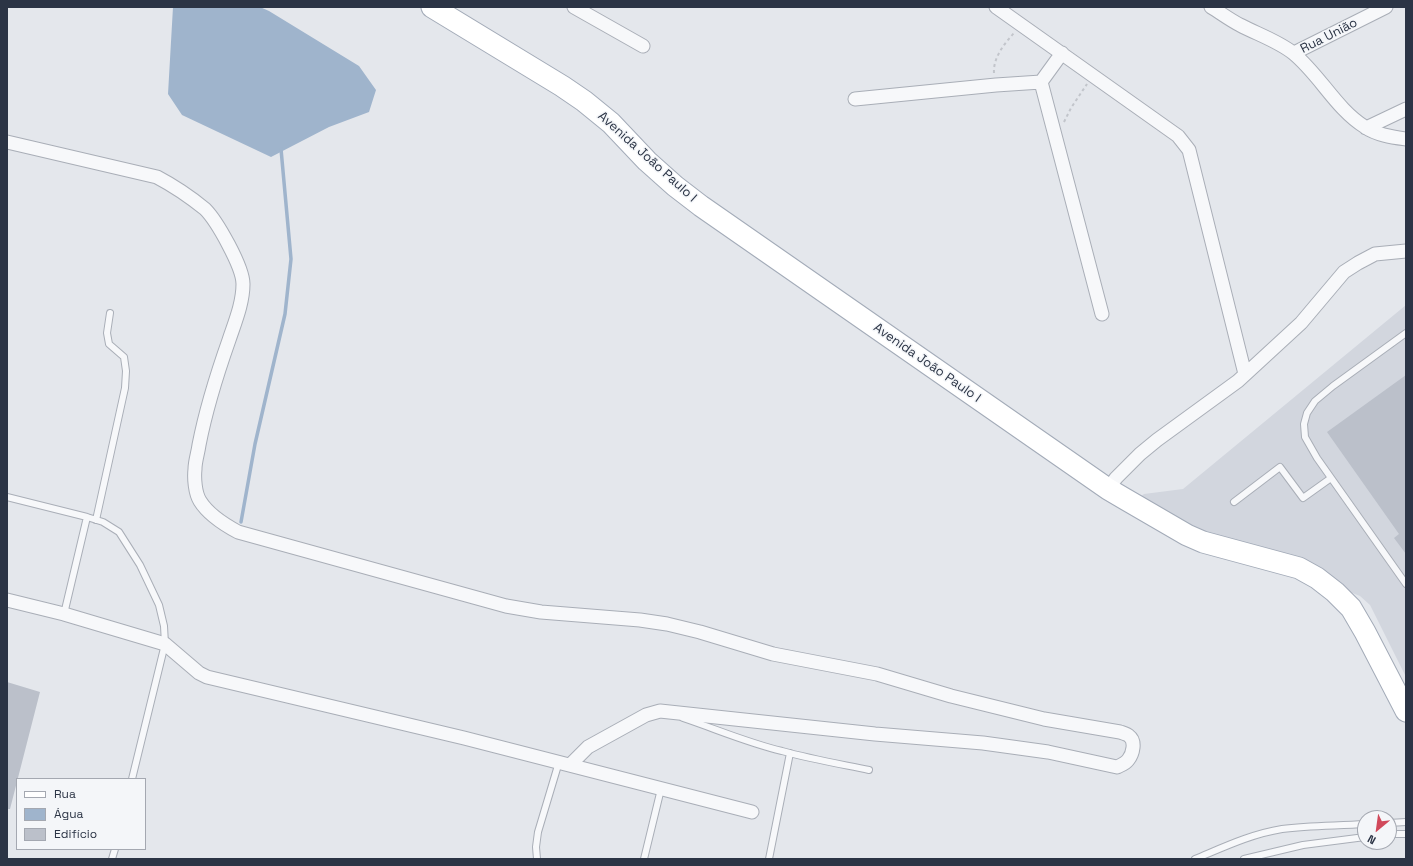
<!DOCTYPE html>
<html>
<head>
<meta charset="utf-8">
<style>
	body { margin:0 }
	#map { position:relative; width:1413px; height:866px; overflow:hidden; background:#e4e7ec; font-family:"Space Grotesk",sans-serif }
	canvas { display:block }
	.frame { position:absolute; inset:0; border:8px solid #2b3445; pointer-events:none }
	.legend { position:absolute; left:16px; top:778px; width:130px; height:72px; box-sizing:border-box; background:#f4f6f9; border:1px solid #a4a8b1; margin:0; padding:5px 7px; list-style:none; font-size:12px; color:#2b3445 }
	.legend li { display:flex; align-items:center; gap:8px; height:20px }
	.legend b { width:20px; border:1px solid #a4a8b1 }
	.north { position:absolute; left:1357px; top:810px; width:40px; height:40px; box-sizing:border-box; background:#f4f6f9; border:1px solid #a4a8b1; border-radius:50%; rotate:209deg; font-size:11px; font-weight:700; line-height:16px; text-align:center; color:#2b3445 }
	.north::after { content:''; display:block; margin:auto; width:14px; height:18px; background:#d1495b; clip-path:polygon(50% 0,100% 100%,50% 72%,0 100%) }
</style>
</head>
<body>
<div id="map">
<canvas width="1413" height="866"></canvas>
<div class="frame"></div>
<ul class="legend">
<li><b style="height:5px;background:#fff"></b>Rua</li>
<li><b style="height:11px;background:#9fb4cc"></b>Água</li>
<li><b style="height:11px;background:#bbc0ca"></b>Edifício</li>
</ul>
<div class="north">N</div>
</div>
<script>
const g = document.querySelector('canvas').getContext('2d');
g.lineJoin = 'round';
function fillPath(path, color) {
  g.fillStyle = color;
  g.fill(path, 'evenodd');
}
function stroke(path, color, width, dash) {
  g.strokeStyle = color;
  g.lineWidth = width;
  g.lineCap = dash ? 'butt' : 'round';
  g.setLineDash(dash || []);
  g.stroke(path);
}
function drawText(font, color, halo, rows, align = 'center') {
  g.font = font + ' "Space Grotesk",sans-serif';
  g.lineWidth = 3;
  g.setLineDash([]);
  g.textBaseline = 'middle';
  g.strokeStyle = halo;
  g.fillStyle = color;
  for (const [text, x, y, turn = 0] of rows) {
    g.save();
    g.translate(x, y);
    g.rotate((+turn || 0) * Math.PI / 180);
    g.textAlign = isNaN(turn) ? turn : align;
    if (halo) g.strokeText(text, 0, 0);
    g.fillText(text, 0, 0);
    g.restore();
  }
}
fillPath(new Path2D(`
	M 1406,305 L 1406,677 L 1370,605 L 1360,596 L 1206,536 L 1140,497 L 1144,494 L 1183,489 Z`), '#d2d6de');
fillPath(new Path2D(`
	M 173,7 L 260,7 L 269,11 L 359,66 L 376,90 L 369,112 L 329,127 L 271,157 L 182,115 L 168,94 Z`), '#9fb4cc');
stroke(new Path2D(`
	M 241,522 L 255,444 L 285,314 L 291,259 L 281,149`), '#9fb4cc', 3.5);
fillPath(new Path2D(`
	M 1406,375 L 1406,554 L 1394,538 L 1399,534 L 1327,432 Z
	M 7,682 L 40,692 L 10,809 L 7,809 Z`), '#bbc0ca');
const service = new Path2D(`
	M 1406,333 L 1333,386 L 1315,401 L 1307,413 L 1304,424 L 1305,437 L 1317,458 L 1406,584
	M 7,497 L 87,517 L 103,522 L 119,532 L 140,565 L 159,605 L 164,626 L 165,644 L 132,779
	M 1234,502 L 1280,467 L 1303,498 L 1331,478
	M 96,520 L 125,388 L 126,371 L 124,357 L 109,344 L 107,333 L 110,313
	M 64,614 L 87,517
	M 683,718 C 716,729 748,743 782,751 C 811,759 840,764 869,770
	M 1389,823 L 1406,822
	M 1389,834 L 1406,834
	M 112,859 L 115,849
	M 537,859 L 536,847 L 538,832 L 559,762
	M 644,859 L 661,789
	M 769,859 L 790,753
	M 1195,859 C 1224,847 1251,834 1282,829 C 1310,825 1337,826 1365,824
	M 1244,859 L 1303,845 L 1365,837`);
const minor = new Path2D(`
	M 574,7 L 643,46
	M 996,7 L 1178,136 L 1189,150 L 1245,374
	M 1211,7 C 1221,13 1230,20 1240,25 C 1257,34 1278,41 1293,53 C 1320,75 1336,109 1365,127 C 1377,135 1392,137 1406,139
	M 1294,53 L 1386,7
	M 1041,82 L 1062,53
	M 855,99 L 996,85 L 1041,82 L 1102,314
	M 1366,128 L 1406,109
	M 7,142 L 157,177 C 176,187 189,196 205,209 C 217,221 243,267 243,284 C 243,303 235,322 229,340 C 217,374 206,409 199,445 C 198,453 195,461 195,469 C 194,478 195,493 200,501 C 208,514 225,525 238,532 L 506,606 L 541,612 L 640,620 L 667,624 L 700,632 L 773,654 L 877,674 L 951,696 L 1044,719 L 1120,732 C 1123,733 1127,734 1129,736 C 1136,741 1133,754 1128,760 C 1125,764 1121,765 1117,767 L 1048,752 L 983,743 L 875,734 L 660,711 L 646,715 L 588,747 L 570,765
	M 1108,489 L 1116,478 L 1140,454 L 1157,440 L 1238,381 L 1301,323 L 1344,272 L 1358,263 L 1375,254 L 1406,251
	M 7,600 L 64,614 L 165,644 L 199,673 L 207,677 L 464,738 L 752,812`);
const primary = new Path2D(`
	M 432,7 L 562,86 L 584,101 L 611,123 L 647,161 L 675,186 L 701,206 L 1108,489 L 1125,499 L 1187,535 L 1203,542 L 1299,568 L 1317,578 L 1335,592 L 1351,608 L 1365,632 L 1406,711`);
stroke(service, '#a9aeb7', 8);
stroke(minor, '#a9aeb7', 15);
stroke(primary, '#a3abb8', 23);
stroke(new Path2D(`
	M 994,73 C 993,58 1004,44 1014,33
	M 1064,122 L 1071,108 L 1087,84`), '#c2c5cb', 2, [3, 3]);
stroke(service, '#f7f8fa', 6);
stroke(minor, '#f7f8fa', 13);
stroke(primary, '#fff', 21);
drawText('13px', '#2b3445', '#f4f6f9', [
	["Rua União",1329,36,-27],
	["Avenida João Paulo I",647,157,42],
	["Avenida João Paulo I",927,363,35]
]);
</script>
</body>
</html>
